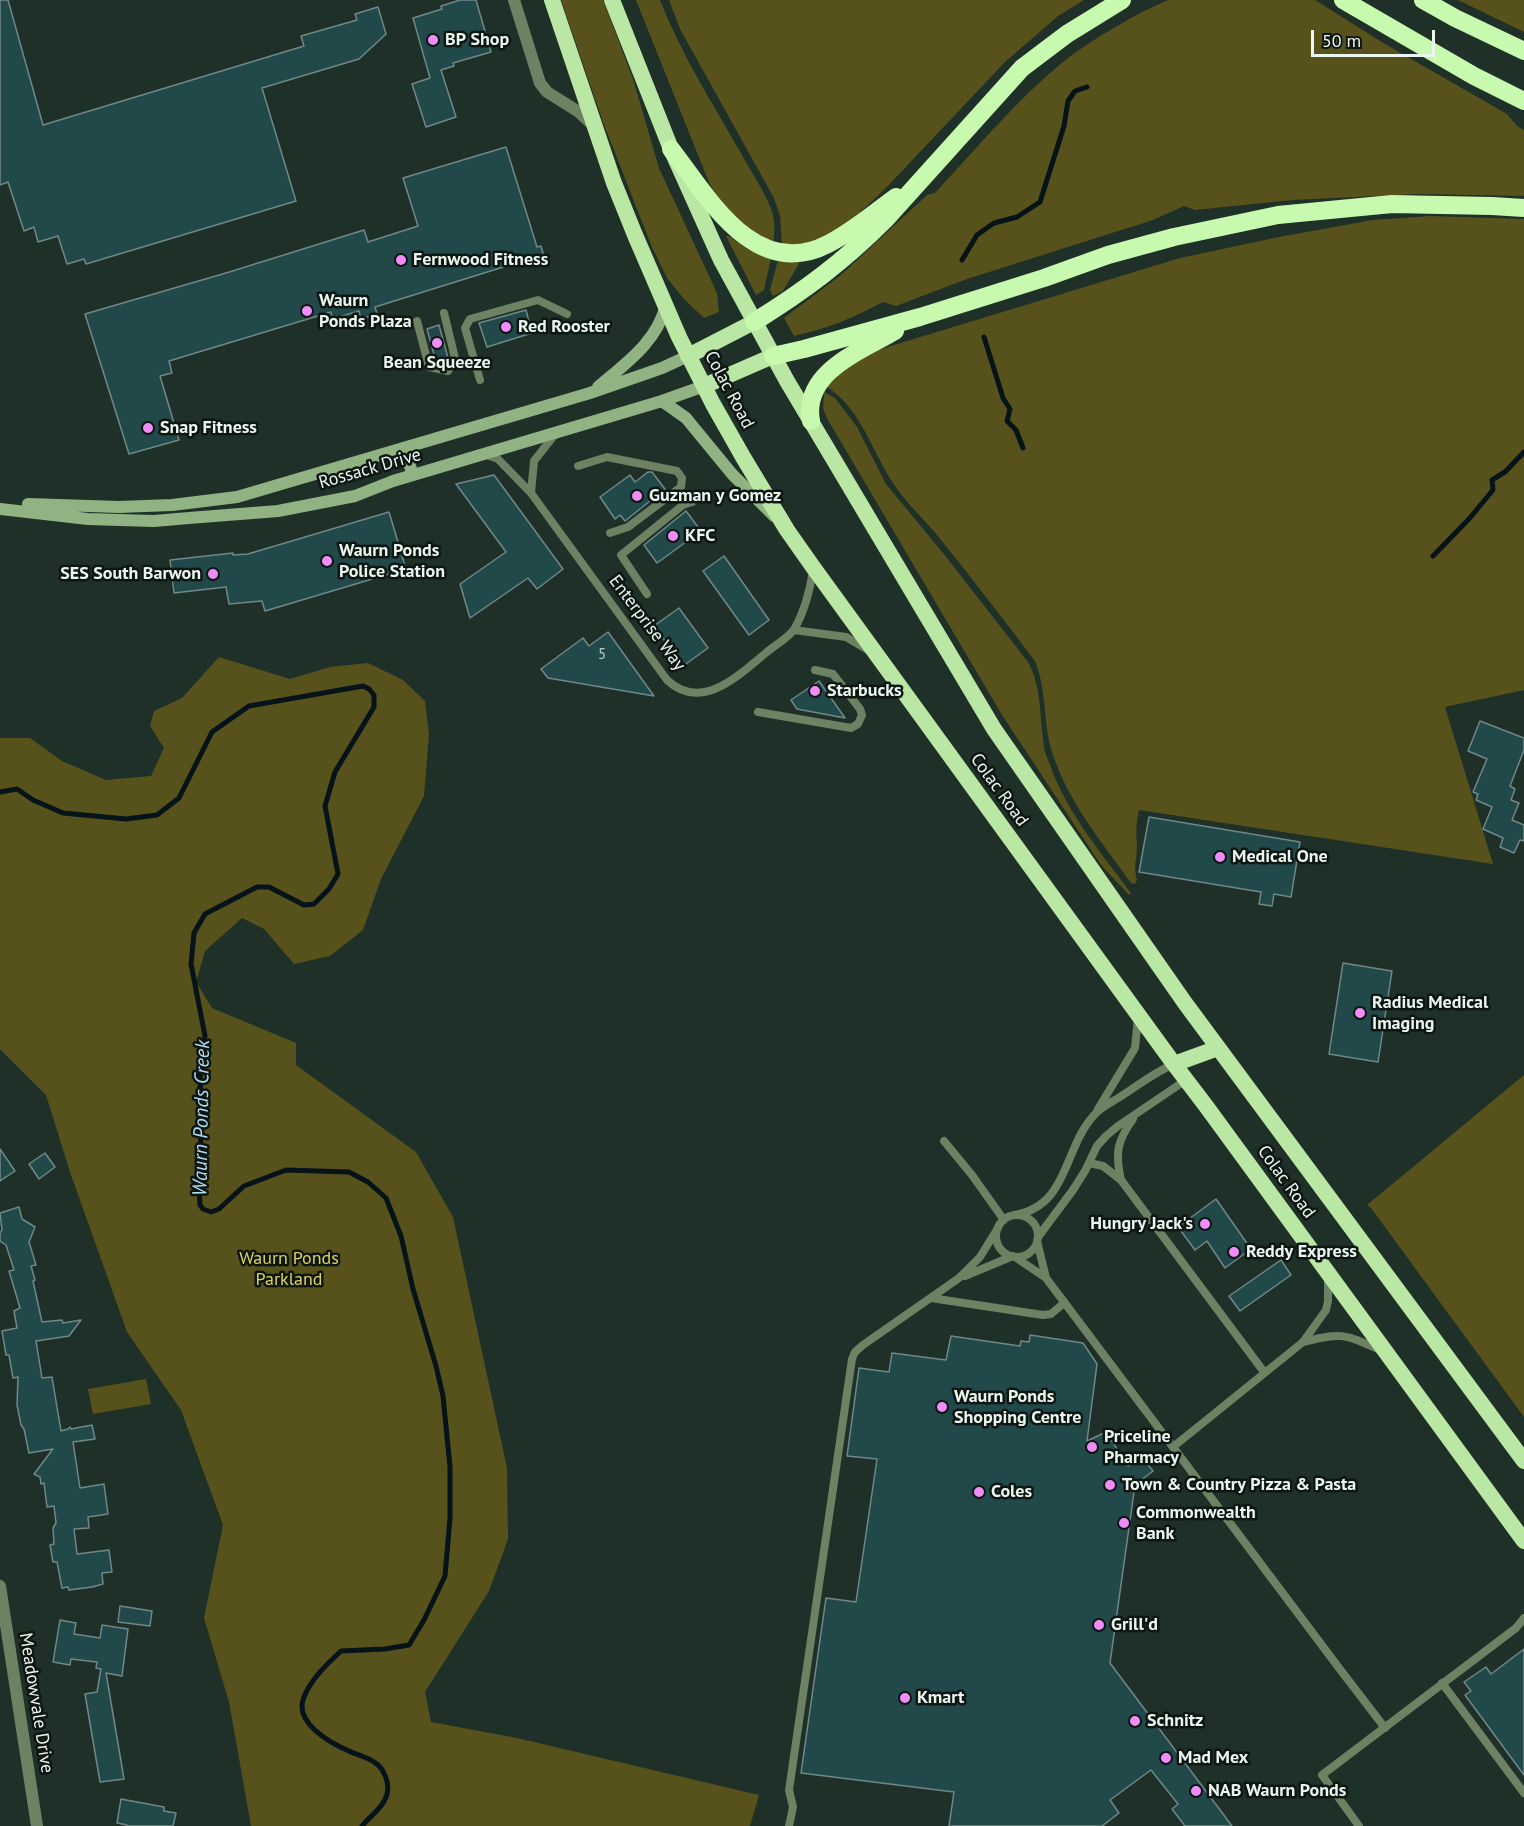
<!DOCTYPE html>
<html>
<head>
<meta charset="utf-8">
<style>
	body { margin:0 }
	#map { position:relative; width:1524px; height:1826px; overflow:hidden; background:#1e3028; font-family:"PT Sans",sans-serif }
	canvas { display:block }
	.scale { position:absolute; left:1311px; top:30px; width:124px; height:27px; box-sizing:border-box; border:3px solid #ebf6f1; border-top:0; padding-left:8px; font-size:18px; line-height:21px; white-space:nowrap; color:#ebf6f1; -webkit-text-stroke:4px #0e1612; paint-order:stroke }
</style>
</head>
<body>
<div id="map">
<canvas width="1524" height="1826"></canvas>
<div class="scale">50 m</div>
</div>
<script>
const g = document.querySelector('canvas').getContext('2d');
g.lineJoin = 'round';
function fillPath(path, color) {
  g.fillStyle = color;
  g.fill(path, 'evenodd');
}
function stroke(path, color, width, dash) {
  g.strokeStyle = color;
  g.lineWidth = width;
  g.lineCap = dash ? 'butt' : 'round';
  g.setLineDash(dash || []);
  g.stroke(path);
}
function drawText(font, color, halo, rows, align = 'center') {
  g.font = font + ' "PT Sans",sans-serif';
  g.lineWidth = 5;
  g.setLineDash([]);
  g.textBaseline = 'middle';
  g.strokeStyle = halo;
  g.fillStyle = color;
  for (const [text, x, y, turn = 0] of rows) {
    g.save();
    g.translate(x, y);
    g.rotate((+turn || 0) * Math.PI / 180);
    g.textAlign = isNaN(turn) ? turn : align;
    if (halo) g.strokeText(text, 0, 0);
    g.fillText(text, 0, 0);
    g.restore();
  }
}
fillPath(new Path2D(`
	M 561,0 L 603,0 L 633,79 L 659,168 L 717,293 L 719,312 L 704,318 L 684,299 L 667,278 L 651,245 L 603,122 Z
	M 636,0 L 660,0 C 681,54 713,104 742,155 C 752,174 765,191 772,212 C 775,222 775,233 773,244 L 766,241 L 728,211 L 710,185 Z
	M 669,0 L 1084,0 L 1058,16 L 1005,62 L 885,189 C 864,208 841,234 814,242 C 805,246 792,244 782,244 L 780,216 L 774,198 L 680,29 Z
	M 1168,0 L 1315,0 L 1385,44 L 1507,114 L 1517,126 L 1524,130 L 1524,196 L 1417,194 L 1293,200 L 1195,210 L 1184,206 L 1153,220 L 967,279 L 896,306 L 883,302 C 851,319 829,328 794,336 L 784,318 L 841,275 L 927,195 L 935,193 C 978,147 1019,97 1068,58 C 1098,36 1133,15 1168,0 Z
	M 1458,0 L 1524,0 L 1524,32 Z
	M 1430,216 L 1524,219 L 1524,690 L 1445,707 L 1493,864 L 1139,810 C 1136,823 1136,833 1137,845 C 1137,859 1133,867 1137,880 L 1135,884 L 1131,883 C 1101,841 1068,802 1052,752 C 1043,723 1047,691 1035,661 C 1003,619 971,577 937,535 C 923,518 905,502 893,483 C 871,450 862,410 827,387 L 828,383 L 863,356 L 881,349 L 1180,258 L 1279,237 L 1373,220 Z
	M 726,236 L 729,236 L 747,249 L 771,258 L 764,290 L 756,295 Z
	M 778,260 L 801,260 L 783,291 L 773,296 L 770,290 Z
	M 824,392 L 835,398 L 857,427 L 886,484 L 943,553 L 1028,662 C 1043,688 1039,723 1045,752 C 1047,759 1051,766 1053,773 C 1071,818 1103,855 1131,893 L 1129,895 L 1101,865 L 1002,715 L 828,420 L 823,409 Z
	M 219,657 L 290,679 L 330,667 L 368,663 L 403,680 L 425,701 L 429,734 L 424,796 L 381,879 L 363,930 L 330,956 L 294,964 L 264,929 L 242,918 L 205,951 L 196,982 L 212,1008 L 296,1043 L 296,1065 L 416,1152 L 453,1217 L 507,1468 L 508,1539 L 489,1591 L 425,1692 L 431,1722 L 517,1738 L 759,1795 L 750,1826 L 251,1826 L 229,1702 L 204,1618 L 223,1525 L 181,1410 L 127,1332 L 71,1175 L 46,1095 L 0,1049 L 0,738 L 30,738 L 62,761 L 106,780 L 151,776 L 164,748 L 150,726 L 154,711 L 182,698 Z
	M 1524,1075 L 1524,1417 L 1371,1208 L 1367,1205 Z
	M 146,1379 L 151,1404 L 93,1414 L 88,1389 Z`), '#57521b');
stroke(new Path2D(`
	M 962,260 L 977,235 L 994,223 L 1017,217 L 1040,202 L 1064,126 L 1068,101 L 1075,91 L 1087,87
	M 984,337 L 1003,398 L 1010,409 L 1007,421 L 1016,430 L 1023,448
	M 1433,556 L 1469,519 L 1493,490 L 1492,480 L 1505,472 L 1524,452
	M 0,792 L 17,789 L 33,800 L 63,813 L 126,819 L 157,815 L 179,798 L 212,732 L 249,706 L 363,686 L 369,689 L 374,695 L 374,707 L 335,772 L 325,806 L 338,874 L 329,889 L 314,904 L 304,905 L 269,887 L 257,887 L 205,914 L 194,933 L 191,964 L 205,1036 L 200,1062 L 201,1168 L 199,1187 L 200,1205 L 203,1209 L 211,1212 L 219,1209 L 244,1186 L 286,1170 L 349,1172 L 368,1182 L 386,1198 L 401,1236 L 413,1289 L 436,1366 L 443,1396 L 450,1467 L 450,1518 L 445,1576 L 424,1620 L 409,1645 L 385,1649 L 341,1651 C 327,1664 311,1679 304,1697 C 293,1722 330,1743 349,1751 C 357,1755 367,1757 374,1762 C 384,1768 390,1783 387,1794 C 384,1807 370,1816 362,1826`), '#061319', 5);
const building = new Path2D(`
	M 0,0 L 8,0 L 43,125 L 304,46 L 301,36 L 357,20 L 355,14 L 378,7 L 386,34 L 359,59 L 262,88 L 296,201 L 86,264 L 84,259 L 67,264 L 58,236 L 38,242 L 34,227 L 24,231 L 8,182 L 0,185 Z
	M 460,0 L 476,0 L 491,52 L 453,63 L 454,66 L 441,70 L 456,117 L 426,127 L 412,84 L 430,78 L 413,18 L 442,9 L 441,6 Z
	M 506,147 L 537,247 L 541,246 L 545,260 L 531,265 L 529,259 L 375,307 L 377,314 L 361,319 L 359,311 L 332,319 L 331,312 L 169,361 L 172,373 L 160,376 L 179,440 L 129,454 L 85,314 L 226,273 L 364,230 L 368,242 L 418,226 L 403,178 Z
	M 526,310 L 532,333 L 487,347 L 479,323 Z
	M 439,325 L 448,358 L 436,362 L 427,329 Z
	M 648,472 L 652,472 L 665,489 L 625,521 L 620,515 L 615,519 L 600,497 L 630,475 L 635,482 Z
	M 494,475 L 563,569 L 537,589 L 528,578 L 470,618 L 460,584 L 506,552 L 456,484 Z
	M 686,511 L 701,531 L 657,563 L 644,545 Z
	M 389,512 L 406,569 L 265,611 L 262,601 L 229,604 L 226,587 L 174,593 L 170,560 L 233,553 L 233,555 L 248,554 Z
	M 724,556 L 769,620 L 749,635 L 703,571 Z
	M 679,608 L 708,648 L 683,666 L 654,626 Z
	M 608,632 L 654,696 L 548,678 L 541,669 L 583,638 L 589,646 Z
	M 819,681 L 845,718 L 797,709 L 791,700 Z
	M 1480,721 L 1524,738 L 1524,750 L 1510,786 L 1515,789 L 1511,800 L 1519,803 L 1512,820 L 1524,825 L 1524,841 L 1520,840 L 1514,853 L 1500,847 L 1503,838 L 1483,829 L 1492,807 L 1476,800 L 1478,794 L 1473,792 L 1487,759 L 1468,751 Z
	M 1149,817 L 1300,842 L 1291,897 L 1274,894 L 1272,906 L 1259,904 L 1261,892 L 1139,872 Z
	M 1343,963 L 1392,971 L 1378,1062 L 1329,1054 Z
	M 0,1149 L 15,1171 L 0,1181 Z
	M 45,1153 L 55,1167 L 39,1179 L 29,1164 Z
	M 1216,1199 L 1251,1249 L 1225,1268 L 1207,1241 L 1195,1250 L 1178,1227 Z
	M 19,1207 L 22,1219 L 35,1227 L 29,1242 L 36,1265 L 31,1266 L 35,1280 L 33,1281 L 42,1322 L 62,1320 L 63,1323 L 81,1320 L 69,1336 L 36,1341 L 42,1378 L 52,1377 L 61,1431 L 68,1429 L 70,1427 L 71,1429 L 92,1425 L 95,1439 L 73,1442 L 80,1488 L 104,1484 L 108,1514 L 88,1517 L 89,1528 L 74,1529 L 77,1554 L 109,1550 L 112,1572 L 102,1573 L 103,1584 L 92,1587 L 69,1590 L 68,1587 L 62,1588 L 57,1562 L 53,1562 L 50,1545 L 54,1544 L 53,1528 L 56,1523 L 54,1506 L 47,1507 L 44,1483 L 41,1484 L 40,1477 L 34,1474 L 53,1449 L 29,1453 L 24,1429 L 21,1425 L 17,1405 L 18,1377 L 13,1378 L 9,1355 L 6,1355 L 2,1331 L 17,1328 L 14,1311 L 20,1308 L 9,1271 L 14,1270 L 6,1245 L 0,1241 L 0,1233 L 2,1230 L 0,1213 Z
	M 1281,1260 L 1291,1275 L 1240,1311 L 1229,1296 Z
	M 1030,1335 L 1083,1343 L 1097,1364 L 1087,1441 L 1106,1432 L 1128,1466 L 1141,1456 L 1153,1471 L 1135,1485 L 1110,1663 L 1232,1826 L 1185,1826 L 1172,1809 L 1178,1804 L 1151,1770 L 1110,1800 L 1119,1813 L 1102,1826 L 949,1826 L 954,1792 L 801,1773 L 826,1598 L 856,1602 L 877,1459 L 847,1456 L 859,1368 L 889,1372 L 892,1353 L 946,1360 L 951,1336 L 1020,1346 L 1021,1341 L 1029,1342 Z
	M 120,1606 L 152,1611 L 150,1626 L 118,1622 Z
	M 60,1620 L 76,1623 L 74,1634 L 100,1638 L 102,1625 L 128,1629 L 122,1676 L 106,1673 L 124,1779 L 100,1782 L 85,1694 L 97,1692 L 101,1669 L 96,1668 L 97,1662 L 71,1659 L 70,1665 L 53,1662 Z
	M 1524,1649 L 1524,1775 L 1465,1695 L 1471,1691 L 1464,1682 L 1486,1667 L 1491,1674 Z
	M 121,1799 L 164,1807 L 164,1811 L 176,1813 L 173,1826 L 127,1826 L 127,1825 L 117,1823 Z`);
fillPath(building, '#22494a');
stroke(building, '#718888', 1.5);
stroke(new Path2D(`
	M 417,321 L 429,367 L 448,371 L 455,358 L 444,313
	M 480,380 L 465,328 L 470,319 L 538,300 L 567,314
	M 484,454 L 498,459 L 531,493 L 667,680 C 702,713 740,674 767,652 C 775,645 790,637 795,628 C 805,610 810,590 813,570
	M 578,466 L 607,457 L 677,471 L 682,478 L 681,487 L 628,527 L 610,533
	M 531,493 L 534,461 L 556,433
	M 647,594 L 621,555 L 683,505 L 692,502
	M 794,630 L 846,637 L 868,650
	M 758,712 L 851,728 L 858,724 L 862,715 L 860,709 L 833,674 L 815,670
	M 1098,1109 L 1135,1048 L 1138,1018
	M 944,1141 L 972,1175 L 1004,1220
	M 1089,1163 L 1103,1166 L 1121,1180 L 1264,1372
	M 1121,1180 C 1115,1153 1117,1141 1133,1119
	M 1014,1215 C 1070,1206 1062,1148 1096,1113 C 1103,1106 1114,1101 1123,1095 C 1140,1084 1155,1072 1174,1064
	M996 1236a21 21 0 1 1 42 0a21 21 0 1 1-42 0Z
	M 1038,1237 L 1073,1190 L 1085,1171 L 1097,1146 L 1106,1136 L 1118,1126 L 1186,1080
	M 1037,1241 L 1046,1278
	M 1015,1257 L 1046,1278 L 1339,1668 L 1385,1728
	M 965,1276 L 1013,1256
	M 931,1298 L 1043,1315 L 1051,1314 L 1064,1303
	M 1303,1342 C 1341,1333 1343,1333 1378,1349
	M 1173,1447 L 1303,1342 L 1326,1310 L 1328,1301 L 1328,1277
	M 1442,1683 L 1524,1793
	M 789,1826 L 793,1807 L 789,1790 L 852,1359 L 855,1352 L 863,1345 L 959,1278 L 980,1257 L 998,1228
	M 1359,1826 L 1322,1775 L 1516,1628 L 1524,1618`), '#6d8163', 8);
stroke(new Path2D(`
	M 514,0 L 540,83 L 547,92 L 579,112 L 593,125`), '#6d8163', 12);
stroke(new Path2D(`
	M 0,1586 L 37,1826`), '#6d8163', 12);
stroke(new Path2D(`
	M 598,387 C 626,363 657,342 666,305
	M 662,401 L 686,418 L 732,474 L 774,516
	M 404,448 L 413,475
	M 28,504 L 119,507 L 172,505 L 237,497 L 590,393 L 662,368 L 688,356
	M 0,509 L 88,519 L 119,520 L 154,521 L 189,518 L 278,511 L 355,496 L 393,481 L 662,401 L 704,386`), '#91b282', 12);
stroke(new Path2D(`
	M 552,0 L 614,183 L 635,235 L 679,337 L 713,404 L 743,457 L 787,530 L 813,567 L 1174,1064 L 1206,1106 L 1524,1541
	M 612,0 L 671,149 L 721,260 L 787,381 L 994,729 L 1185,1003 L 1524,1461
	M 688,356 L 754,322
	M 704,386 L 773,356
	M 1174,1064 L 1218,1048`), '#bae8a4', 16);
stroke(new Path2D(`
	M 1343,0 L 1474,76 L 1524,101
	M 1423,0 L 1455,18 L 1524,51
	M 671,149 C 708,197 755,282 828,244 C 852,232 874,213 896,197
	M 754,322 C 804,291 843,262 885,220 L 1022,68 L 1067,34 L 1122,0
	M 773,356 L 804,349 L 920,317 L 1044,278 L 1108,255 L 1174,237 L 1278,215 L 1392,204 L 1492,206 L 1524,208
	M 811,421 C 802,372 861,351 895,331`), '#c7faae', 18);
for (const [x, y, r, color] of [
	[433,40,6,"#ee8cf8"],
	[401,260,6,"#ee8cf8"],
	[307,311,6,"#ee8cf8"],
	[506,327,6,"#ee8cf8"],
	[437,343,6,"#ee8cf8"],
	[148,428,6,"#ee8cf8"],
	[637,496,6,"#ee8cf8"],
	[673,536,6,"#ee8cf8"],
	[327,561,6,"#ee8cf8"],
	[213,574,6,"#ee8cf8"],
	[815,691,6,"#ee8cf8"],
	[1220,857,6,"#ee8cf8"],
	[1360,1013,6,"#ee8cf8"],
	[1205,1224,6,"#ee8cf8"],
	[1234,1252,6,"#ee8cf8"],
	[942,1407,6,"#ee8cf8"],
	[1092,1447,6,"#ee8cf8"],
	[1110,1485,6,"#ee8cf8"],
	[979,1492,6,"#ee8cf8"],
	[1124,1523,6,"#ee8cf8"],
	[1099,1625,6,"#ee8cf8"],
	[905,1698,6,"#ee8cf8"],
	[1135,1721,6,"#ee8cf8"],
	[1166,1758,6,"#ee8cf8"],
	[1196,1791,6,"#ee8cf8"]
]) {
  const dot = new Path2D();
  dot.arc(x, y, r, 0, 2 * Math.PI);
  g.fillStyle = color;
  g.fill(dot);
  stroke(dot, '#0e1612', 2);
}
drawText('15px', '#b9cbc7', null, [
	["5",602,655]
]);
drawText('bold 18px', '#ebf6f1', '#0e1612', [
	["BP Shop",445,40],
	["Fernwood Fitness",413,260],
	["Waurn",319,301],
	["Ponds Plaza",319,322],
	["Red Rooster",518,327],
	["Bean Squeeze",437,363,"center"],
	["Snap Fitness",160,428],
	["Guzman y Gomez",649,496],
	["KFC",685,536],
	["Waurn Ponds",339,551],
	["Police Station",339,572],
	["SES South Barwon",201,574,"right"],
	["Starbucks",827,691],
	["Medical One",1232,857],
	["Radius Medical",1372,1003],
	["Imaging",1372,1024],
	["Hungry Jack's",1193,1224,"right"],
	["Reddy Express",1246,1252],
	["Waurn Ponds",954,1397],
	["Shopping Centre",954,1418],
	["Priceline",1104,1437],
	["Pharmacy",1104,1458],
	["Town & Country Pizza & Pasta",1122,1485],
	["Coles",991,1492],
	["Commonwealth",1136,1513],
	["Bank",1136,1534],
	["Grill'd",1111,1625],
	["Kmart",917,1698],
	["Schnitz",1147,1721],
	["Mad Mex",1178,1758],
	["NAB Waurn Ponds",1208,1791]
], 'left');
drawText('18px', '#ebf6f1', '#0e1612', [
	["Colac Road",729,390,62],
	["Rossack Drive",370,469,-16],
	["Enterprise Way",647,623,53],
	["Colac Road",999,790,54],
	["Colac Road",1286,1182,54],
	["Meadowvale Drive",36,1703,81]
]);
drawText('18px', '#ded45b', '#0e1612', [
	["Waurn Ponds",289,1259],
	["Parkland",289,1280]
]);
drawText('italic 20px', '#afddf3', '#0e1612', [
	["Waurn Ponds Creek",202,1118,-89]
]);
</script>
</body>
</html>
